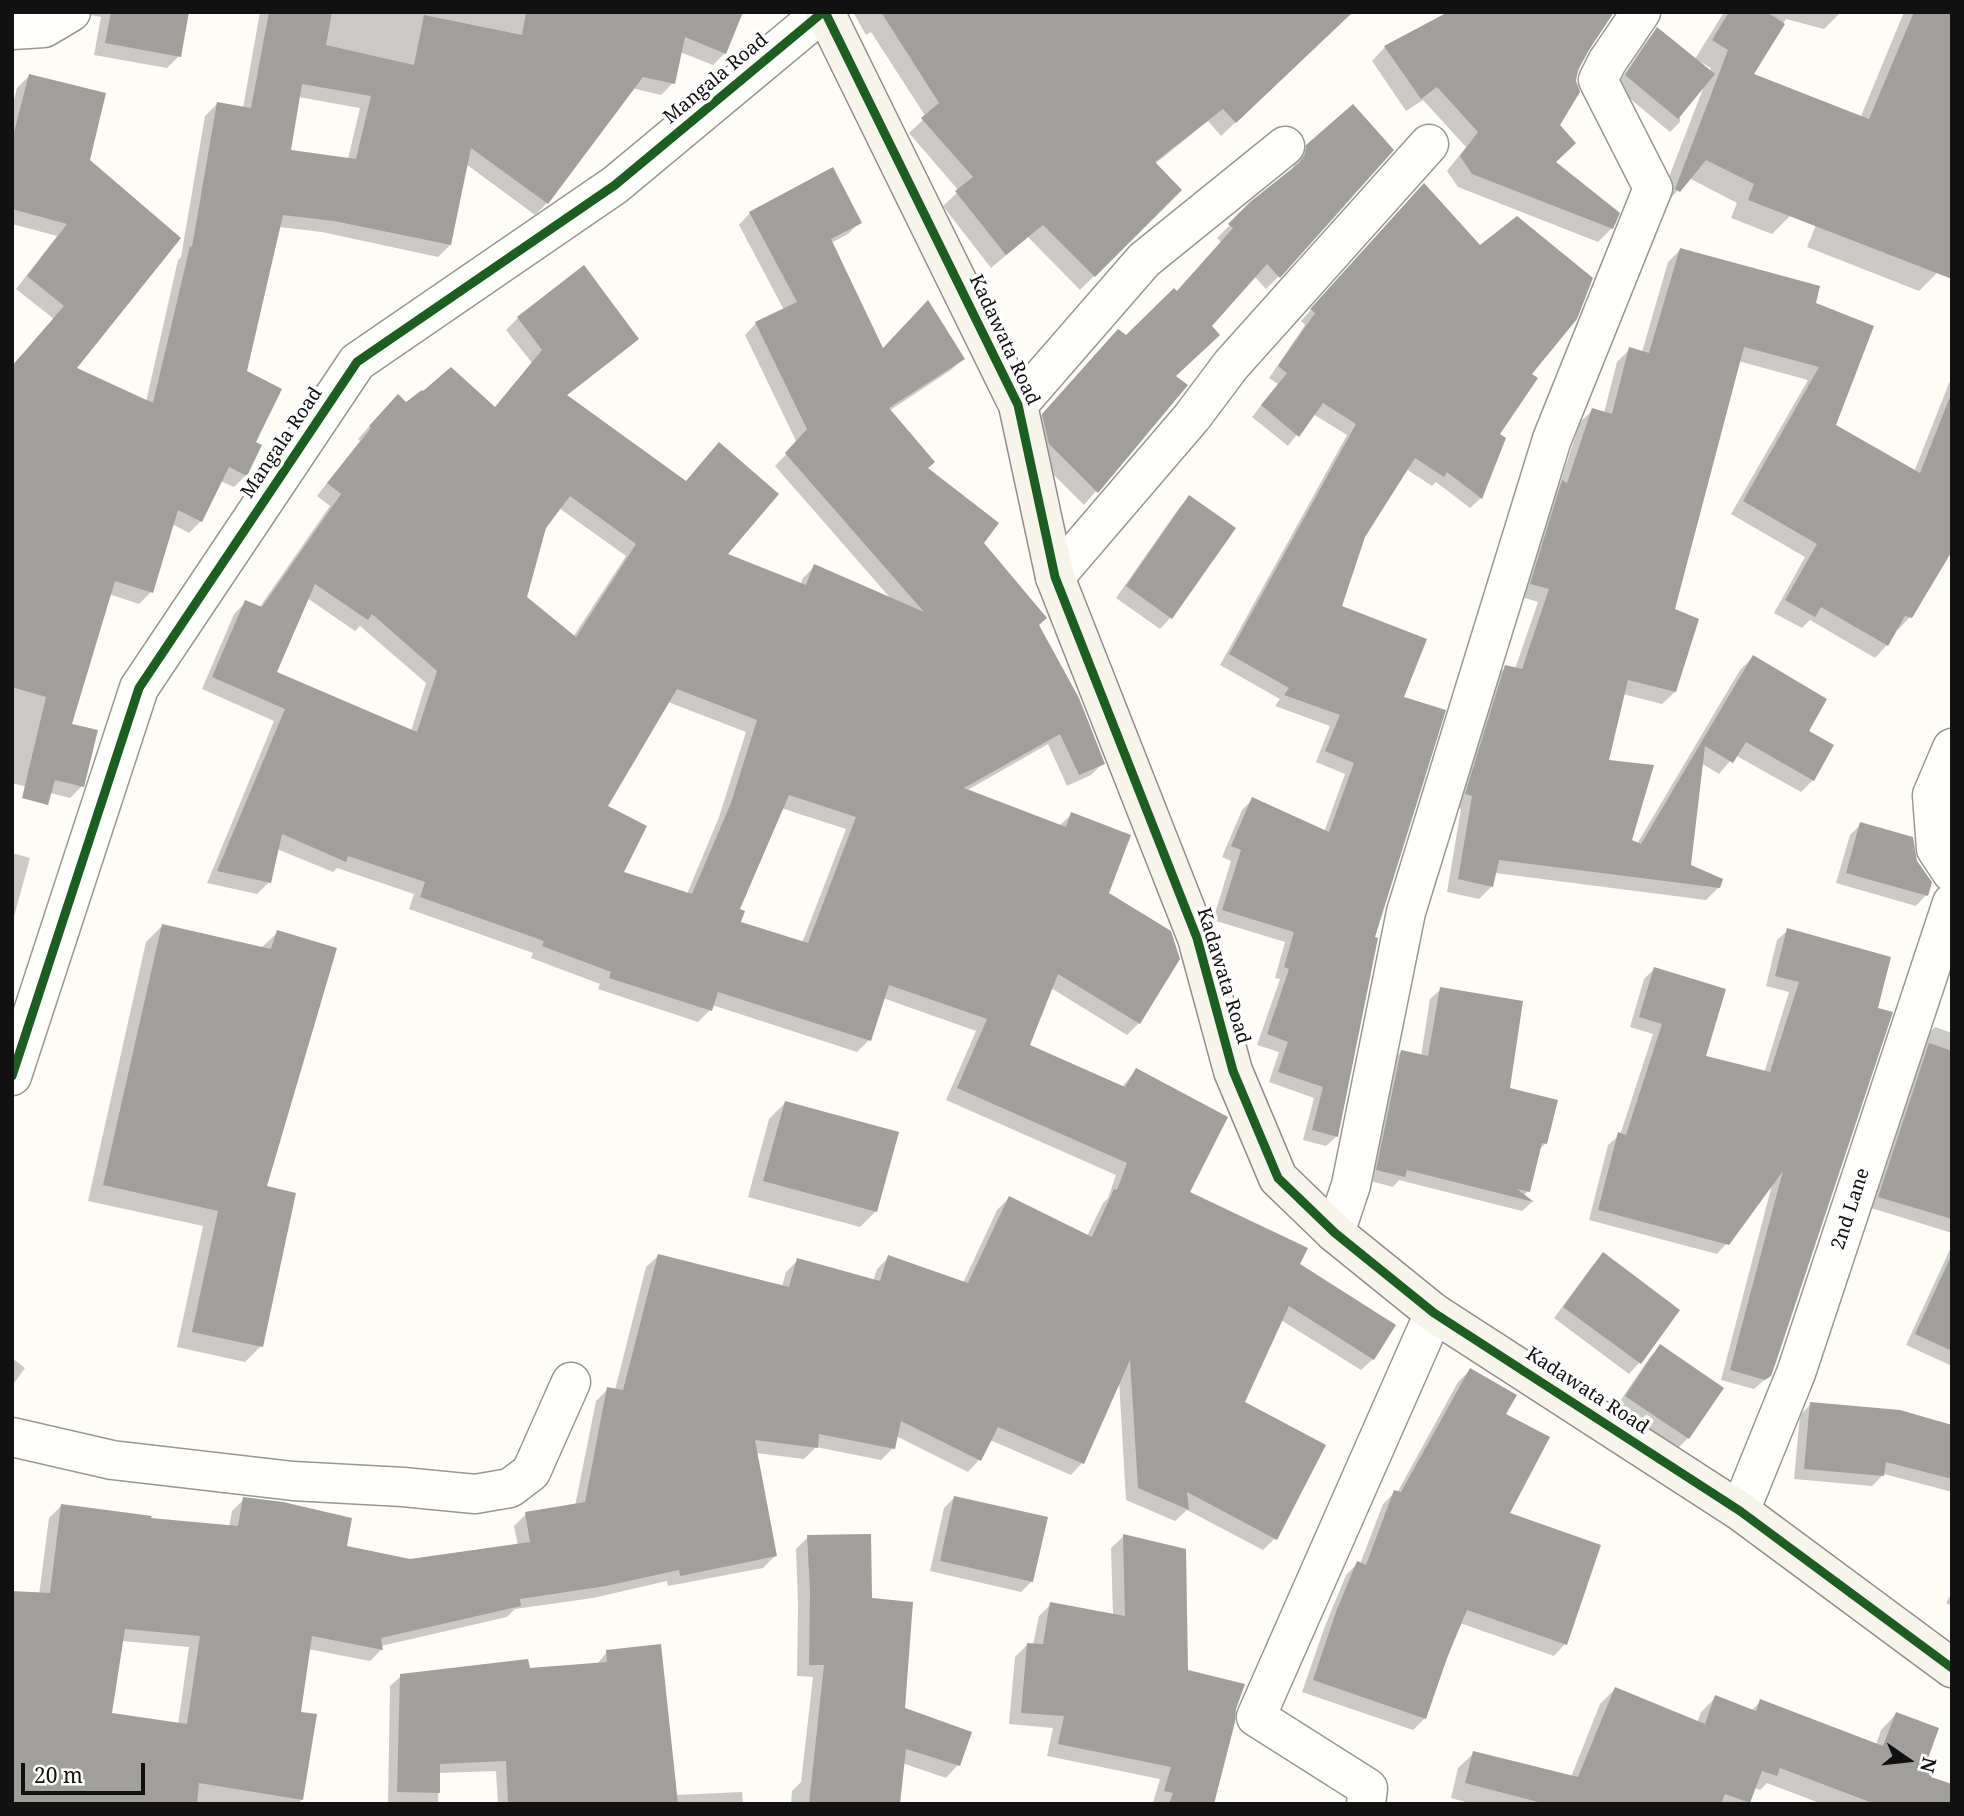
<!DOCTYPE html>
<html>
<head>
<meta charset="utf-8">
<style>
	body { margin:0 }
	#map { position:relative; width:1964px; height:1816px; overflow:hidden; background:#fdfcf7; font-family:"Noto Serif",serif }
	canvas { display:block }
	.frame { position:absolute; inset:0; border:14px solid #111; pointer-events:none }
	.north { position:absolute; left:1873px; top:1725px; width:70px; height:70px; -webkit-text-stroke:5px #fff; paint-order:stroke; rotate:104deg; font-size:19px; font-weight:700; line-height:28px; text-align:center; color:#111 }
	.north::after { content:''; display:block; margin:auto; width:24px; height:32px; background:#111; clip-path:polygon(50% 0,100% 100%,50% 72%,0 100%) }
	.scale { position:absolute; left:21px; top:1763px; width:124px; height:32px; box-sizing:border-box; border:4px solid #111; border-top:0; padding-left:9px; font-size:21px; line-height:24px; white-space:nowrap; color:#111; -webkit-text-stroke:5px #fff; paint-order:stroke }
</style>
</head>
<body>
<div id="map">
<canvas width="1964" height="1816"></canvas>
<div class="frame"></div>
<div class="north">N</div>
<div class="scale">20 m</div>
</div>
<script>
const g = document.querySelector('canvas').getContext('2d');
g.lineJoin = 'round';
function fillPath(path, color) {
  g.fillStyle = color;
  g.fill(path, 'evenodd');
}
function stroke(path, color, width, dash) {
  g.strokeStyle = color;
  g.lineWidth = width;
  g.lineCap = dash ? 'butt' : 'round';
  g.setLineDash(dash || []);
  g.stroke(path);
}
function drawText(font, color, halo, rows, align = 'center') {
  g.font = font + ' "Noto Serif",serif';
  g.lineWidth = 7;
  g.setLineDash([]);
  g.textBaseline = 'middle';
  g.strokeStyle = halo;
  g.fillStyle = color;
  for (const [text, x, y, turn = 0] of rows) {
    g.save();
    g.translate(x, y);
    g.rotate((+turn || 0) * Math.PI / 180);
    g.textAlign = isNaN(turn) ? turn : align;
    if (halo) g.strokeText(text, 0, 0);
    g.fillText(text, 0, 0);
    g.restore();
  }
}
fillPath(new Path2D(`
	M 77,12 L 187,12 L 179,56 L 167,68 L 94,55 L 101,17 Z
	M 260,12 L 741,12 L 725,53 L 713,65 L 680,52 L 673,83 L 661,95 L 632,88 L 547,203 L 535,215 L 466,164 L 450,245 L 438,257 L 322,232 L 279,227 L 245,372 L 254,443 L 246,475 L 234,487 L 220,481 L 201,521 L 189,533 L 172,524 L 151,592 L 139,604 L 109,594 L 70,725 L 82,786 L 70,798 L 12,783 L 12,366 L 54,319 L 16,289 L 57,236 L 12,224 L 12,108 L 17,88 L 29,76 L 88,161 L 74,369 L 146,402 L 178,260 L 181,257 L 205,116 L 217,104 L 243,108 ZM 298,97 L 360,108 L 348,159 L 289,151 Z
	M 853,12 L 1352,12 L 1221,136 L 1208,121 L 1155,164 L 1180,190 L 1080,290 L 1028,237 L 991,268 L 943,206 L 959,191 L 909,133 L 926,117 L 871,32 L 866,35 Z
	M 1724,12 L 1841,12 L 1824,29 L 1786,19 L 1752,75 L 1790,216 L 1772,234 L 1731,218 L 1737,203 L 1689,178 L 1660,210 L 1657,208 L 1711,68 L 1695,59 Z
	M 1904,12 L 1952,12 L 1937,273 L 1919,291 L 1807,247 Z
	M 1657,30 L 1676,45 L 1680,122 L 1670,132 L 1616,87 L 1647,40 Z
	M 1385,47 L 1587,49 L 1557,126 L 1554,162 L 1612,228 L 1598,242 L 1458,187 L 1447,171 L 1466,147 L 1423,100 L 1406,111 L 1372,61 Z
	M 1308,147 L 1279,276 L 1266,289 L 1254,276 L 1209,327 L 1174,376 L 1186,386 L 1084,505 L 1036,457 L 1030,428 L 1105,344 L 1126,337 L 1176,292 L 1221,242 L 1217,238 L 1251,204 L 1293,169 L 1294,160 Z
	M 1414,195 L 1530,374 L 1498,434 L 1481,498 L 1470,508 L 1436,482 L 1432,486 L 1406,469 L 1364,536 L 1340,607 L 1402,698 L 1372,938 L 1337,1136 L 1326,1146 L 1303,1140 L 1314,1098 L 1269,1082 L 1279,1052 L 1257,1045 L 1280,979 L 1275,978 L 1285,942 L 1213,920 L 1231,861 L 1222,857 L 1242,810 L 1253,799 L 1324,832 L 1345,774 L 1316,762 L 1330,726 L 1275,706 L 1280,699 L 1220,665 L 1347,435 L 1313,414 L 1288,446 L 1252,417 L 1278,384 L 1269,378 L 1305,325 L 1301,321 Z
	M 750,213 L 860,222 L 848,234 L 831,243 L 883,350 L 963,359 L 951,370 L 889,411 L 926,468 L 982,543 L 1037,626 L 1103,763 L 1091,775 L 1067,786 L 1048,744 L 966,791 L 1059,826 L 1071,815 L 1107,894 L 1139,1023 L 1127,1035 L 1051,988 L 1027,1046 L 1122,1087 L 1136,1070 L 1188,1193 L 1298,1264 L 1373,1359 L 1361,1370 L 1281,1320 L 1242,1403 L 1275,1538 L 1263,1550 L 1187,1510 L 1175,1521 L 1126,1500 L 1119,1380 L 1082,1463 L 1071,1475 L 990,1440 L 979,1460 L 968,1472 L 896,1436 L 893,1448 L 881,1460 L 816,1447 L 804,1459 L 756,1453 L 775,1556 L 763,1568 L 668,1586 L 667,1581 L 593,1598 L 515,1609 L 507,1617 L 381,1646 L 381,1650 L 370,1661 L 308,1649 L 299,1713 L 315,1716 L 300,1804 L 12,1804 L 49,1518 L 61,1506 L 149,1519 L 229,1527 L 232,1511 L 244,1499 L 344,1548 L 410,1561 L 518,1546 L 514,1526 L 526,1514 L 575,1506 L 596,1401 L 608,1389 L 615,1390 L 646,1267 L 658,1256 L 782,1287 L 786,1272 L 798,1260 L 873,1281 L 877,1269 L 889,1257 L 963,1283 L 997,1210 L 1009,1198 L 1087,1236 L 1103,1203 L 1108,1198 L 1116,1175 L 946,1100 L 976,1031 L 883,998 L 869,1040 L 857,1052 L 712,1005 L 710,1010 L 698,1022 L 598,989 L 600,984 L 531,958 L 533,953 L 409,909 L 414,894 L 337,868 L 333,872 L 277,849 L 269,882 L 257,894 L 207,883 L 274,721 L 202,689 L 234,614 L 246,602 L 259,608 L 330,506 L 317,496 L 360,441 L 358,439 L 386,408 L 406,404 L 494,409 L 532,363 L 506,330 L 518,318 L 637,339 L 625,350 L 566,396 L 725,555 L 800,585 L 803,578 L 815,566 L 892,600 L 775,466 L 797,443 L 745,335 L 756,323 L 784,310 L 739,225 ZM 559,508 L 626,556 L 573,637 L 525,598 L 545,528 ZM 307,598 L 355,631 L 360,626 L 426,683 L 411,731 L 274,673 ZM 668,702 L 746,732 L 719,817 L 687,894 L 621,873 L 605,806 ZM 781,808 L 846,829 L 802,943 L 739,923 L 737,911 ZM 122,1641 L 189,1647 L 178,1725 L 110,1714 Z
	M 1680,250 L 1814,304 L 1834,426 L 1914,472 L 1949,383 L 1952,380 L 1952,547 L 1910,617 L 1898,630 L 1896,629 L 1887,645 L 1875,658 L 1810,620 L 1802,628 L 1774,613 L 1805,557 L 1731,514 L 1808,380 L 1738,361 L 1673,610 L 1675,692 L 1662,704 L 1623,694 L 1607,761 L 1630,841 L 1637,844 L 1740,670 L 1753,657 L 1807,732 L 1813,780 L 1801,792 L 1735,755 L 1719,774 L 1701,763 L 1689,867 L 1719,887 L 1706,900 L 1495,873 L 1492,886 L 1479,899 L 1447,892 L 1461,809 L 1454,807 L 1493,679 L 1506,667 L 1515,669 L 1538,602 L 1519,596 L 1550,494 L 1559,486 L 1580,422 L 1593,410 L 1604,413 L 1617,362 L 1630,349 L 1642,352 L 1668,262 Z
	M 1189,497 L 1233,528 L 1170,618 L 1160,629 L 1116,598 L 1179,508 Z
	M 1861,824 L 1916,861 L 1926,895 L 1916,906 L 1836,883 L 1850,835 Z
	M 12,853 L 30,858 L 12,924 Z
	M 162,926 L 261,948 L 278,932 L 265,1188 L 261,1346 L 245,1362 L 177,1347 L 203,1226 L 88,1201 L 146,942 Z
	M 1788,930 L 1876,1009 L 1770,1375 L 1754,1389 L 1721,1380 L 1773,1181 L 1727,1243 L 1717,1254 L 1589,1220 L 1608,1145 L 1620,1135 L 1653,1034 L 1630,1027 L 1644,979 L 1655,968 L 1703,1057 L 1764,1073 L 1789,992 L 1766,986 L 1777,940 Z
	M 1441,989 L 1546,1143 L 1538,1151 L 1528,1191 L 1523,1196 L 1532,1202 L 1522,1211 L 1399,1180 L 1393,1187 L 1367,1180 L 1391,1062 L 1401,1052 L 1421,1056 L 1430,999 Z
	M 1935,1027 L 1952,1033 L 1952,1233 L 1868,1207 L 1924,1038 Z
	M 785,1103 L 876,1211 L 860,1227 L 748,1197 L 769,1119 Z
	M 1952,1245 L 1952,1366 L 1906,1345 Z
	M 1603,1255 L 1678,1311 L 1639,1363 L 1629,1374 L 1554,1318 L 1593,1265 Z
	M 1660,1346 L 1688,1438 L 1678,1448 L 1616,1407 L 1650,1357 Z
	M 12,1358 L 25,1368 L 12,1386 Z
	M 1470,1370 L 1504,1414 L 1508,1514 L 1565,1644 L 1554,1656 L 1460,1623 L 1425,1718 L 1413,1730 L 1302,1692 L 1325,1626 L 1346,1575 L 1358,1563 L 1360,1564 L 1383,1504 L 1395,1492 L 1397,1493 L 1458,1382 Z
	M 1811,1404 L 1952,1426 L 1952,1492 L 1884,1474 L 1872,1486 L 1794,1479 L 1800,1415 Z
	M 954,1498 L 1032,1581 L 1021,1592 L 930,1571 L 944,1508 Z
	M 1124,1536 L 1186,1672 L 1234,1708 L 1212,1804 L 1153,1803 L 1160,1779 L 1047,1756 L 1053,1728 L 1009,1724 L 1015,1657 L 1027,1645 L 1033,1645 L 1039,1616 L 1051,1604 L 1113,1615 L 1111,1548 Z
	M 808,1537 L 870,1600 L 903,1709 L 958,1765 L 946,1778 L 902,1763 L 898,1804 L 791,1804 L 792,1791 L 801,1782 L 813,1677 L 797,1676 L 798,1604 L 796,1549 Z
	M 1952,1593 L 1952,1606 L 1946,1603 Z
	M 607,1652 L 675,1795 L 742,1792 L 743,1804 L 498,1804 L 496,1771 L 439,1773 L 438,1804 L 388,1804 L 390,1686 L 401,1676 L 597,1664 Z
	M 1615,1689 L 1697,1723 L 1701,1712 L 1716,1697 L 1751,1711 L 1761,1701 L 1876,1745 L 1881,1730 L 1896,1714 L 1925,1762 L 1929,1778 L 1952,1804 L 1822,1804 L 1767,1783 L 1760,1790 L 1754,1788 L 1746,1804 L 1472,1804 L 1451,1798 L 1458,1768 L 1474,1753 L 1571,1777 L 1600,1704 Z`), '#0003');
fillPath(new Path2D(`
	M 111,12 L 189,12 L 181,57 L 105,43 Z
	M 269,12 L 332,12 L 326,45 L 414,65 L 424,15 L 522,35 L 526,12 L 743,12 L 726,54 L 685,37 L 675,84 L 643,77 L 548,204 L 471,148 L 451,245 L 334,221 L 283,215 L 247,371 L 282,389 L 256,442 L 262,445 L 247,476 L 229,467 L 202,522 L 178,510 L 153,593 L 115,581 L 72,724 L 98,730 L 84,787 L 55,780 L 48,805 L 22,798 L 46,697 L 12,687 L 12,366 L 64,306 L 27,276 L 67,224 L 12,209 L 12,140 L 29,74 L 106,93 L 90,160 L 181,238 L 77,368 L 153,403 L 190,246 L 192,247 L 217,102 L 251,108 ZM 302,84 L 371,96 L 356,159 L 291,150 Z
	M 881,12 L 1074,13 L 1353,12 L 1236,123 L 1223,109 L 1155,162 L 1182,190 L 1095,277 L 1043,225 L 1006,255 L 955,191 L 973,177 L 921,118 L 939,103 Z
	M 1448,12 L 1614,12 L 1589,50 L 1578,70 L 1576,81 L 1580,92 L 1560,125 L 1576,143 L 1556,162 L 1620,213 L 1613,229 L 1472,174 L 1460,156 L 1478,132 L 1437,87 L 1421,99 L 1384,46 Z
	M 1729,12 L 1767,12 L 1785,24 L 1754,74 L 1869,119 L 1914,12 L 1952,12 L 1952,279 L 1748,200 L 1754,184 L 1706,160 L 1680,192 L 1675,189 L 1728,50 L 1712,40 Z
	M 1657,27 L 1715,74 L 1678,119 L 1625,75 Z
	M 1353,104 L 1394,150 L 1280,278 L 1267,264 L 1212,326 L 1220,335 L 1176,376 L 1188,385 L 1098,493 L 1049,444 L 1042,414 L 1118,329 L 1126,335 L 1174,288 L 1177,291 L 1233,228 L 1228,224 L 1250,202 L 1299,163 L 1305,154 L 1306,145 Z
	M 833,167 L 862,223 L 831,239 L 883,348 L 928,300 L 965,359 L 889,408 L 935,462 L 928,468 L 999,523 L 984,543 L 1047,618 L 1039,625 L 1079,698 L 1105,764 L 1079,775 L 1060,734 L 964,788 L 1066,827 L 1071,812 L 1131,835 L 1109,893 L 1171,931 L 1180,959 L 1140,1024 L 1058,974 L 1030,1045 L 1125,1087 L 1136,1068 L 1228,1117 L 1190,1192 L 1308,1248 L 1300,1264 L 1396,1325 L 1374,1360 L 1289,1306 L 1245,1402 L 1326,1445 L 1277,1540 L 1187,1492 L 1189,1510 L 1138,1488 L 1130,1360 L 1084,1464 L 998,1427 L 981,1461 L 901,1421 L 895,1449 L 819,1434 L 818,1448 L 755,1440 L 777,1556 L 680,1576 L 679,1570 L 606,1586 L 520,1599 L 521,1606 L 381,1638 L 383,1650 L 312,1636 L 301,1712 L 317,1714 L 303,1800 L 199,1783 L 197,1804 L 12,1804 L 12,1591 L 50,1593 L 61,1504 L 152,1516 L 151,1518 L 238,1526 L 243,1497 L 283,1502 L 352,1518 L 347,1546 L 410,1559 L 530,1542 L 525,1512 L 585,1502 L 607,1387 L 623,1390 L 658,1254 L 789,1287 L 797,1258 L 880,1281 L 888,1255 L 968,1283 L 1009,1196 L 1092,1237 L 1114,1189 L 1117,1190 L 1127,1163 L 957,1088 L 987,1019 L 889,985 L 871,1041 L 718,992 L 712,1011 L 609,978 L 611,972 L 542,946 L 544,941 L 420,897 L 425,882 L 348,856 L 346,862 L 282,834 L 271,883 L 217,871 L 285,709 L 212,677 L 245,600 L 262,607 L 341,494 L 327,483 L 371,428 L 369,426 L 398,394 L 406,402 L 422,390 L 423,391 L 451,367 L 495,407 L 542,350 L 517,317 L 584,265 L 639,339 L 567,395 L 686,481 L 719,442 L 779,494 L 728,554 L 806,585 L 814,564 L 924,612 L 785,453 L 807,429 L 755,322 L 797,302 L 749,212 ZM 570,496 L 636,544 L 576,637 L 527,597 L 546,528 ZM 315,584 L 368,620 L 372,614 L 437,671 L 417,732 L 277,672 ZM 677,689 L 757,720 L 731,803 L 692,894 L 624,872 L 647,826 L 608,806 ZM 789,795 L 856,817 L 808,943 L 741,922 L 745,911 L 740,909 ZM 125,1629 L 200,1636 L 187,1724 L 112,1713 Z
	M 1424,183 L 1480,245 L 1517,216 L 1593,278 L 1577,319 L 1532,374 L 1538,378 L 1500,434 L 1506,438 L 1482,499 L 1447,472 L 1444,477 L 1415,458 L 1365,537 L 1342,606 L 1427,639 L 1404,697 L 1446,710 L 1375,937 L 1378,938 L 1338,1137 L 1312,1130 L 1323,1087 L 1278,1072 L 1288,1042 L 1267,1034 L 1289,969 L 1284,967 L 1294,932 L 1222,910 L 1241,850 L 1231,846 L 1252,797 L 1329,832 L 1354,763 L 1325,751 L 1340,715 L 1284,695 L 1289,688 L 1229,654 L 1356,424 L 1323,403 L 1299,437 L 1261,405 L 1287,373 L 1278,366 L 1315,313 L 1310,309 Z
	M 1680,248 L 1820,286 L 1816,303 L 1874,326 L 1836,425 L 1920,473 L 1949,399 L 1952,399 L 1952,551 L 1912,618 L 1905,616 L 1888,646 L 1821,607 L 1815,617 L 1785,600 L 1817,544 L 1743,501 L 1819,367 L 1744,347 L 1675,609 L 1699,619 L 1676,692 L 1628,680 L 1609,760 L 1654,765 L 1632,840 L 1641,844 L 1753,655 L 1827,699 L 1809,731 L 1834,745 L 1814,781 L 1746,742 L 1733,763 L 1705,746 L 1691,865 L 1723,879 L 1720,888 L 1499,860 L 1493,887 L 1458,879 L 1472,796 L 1465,794 L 1505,665 L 1522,669 L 1549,589 L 1530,584 L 1562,480 L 1567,483 L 1592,408 L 1612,414 L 1629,347 L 1649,353 Z
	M 1189,495 L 1236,528 L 1172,619 L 1126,586 Z
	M 1860,822 L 1913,837 L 1917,861 L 1932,882 L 1928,896 L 1846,873 Z
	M 162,924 L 271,949 L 277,930 L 337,948 L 267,1186 L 296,1193 L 263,1347 L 192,1332 L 218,1211 L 103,1185 Z
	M 1787,928 L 1891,957 L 1878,1008 L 1893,1012 L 1775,1365 L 1771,1376 L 1765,1380 L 1730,1370 L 1783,1171 L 1729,1245 L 1598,1210 L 1618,1132 L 1626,1135 L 1662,1024 L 1639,1017 L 1654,967 L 1726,989 L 1706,1056 L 1770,1072 L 1799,982 L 1775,976 Z
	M 1440,987 L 1523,1001 L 1510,1088 L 1558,1100 L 1547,1144 L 1542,1143 L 1530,1192 L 1517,1189 L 1534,1202 L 1407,1170 L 1405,1177 L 1376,1170 L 1401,1050 L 1428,1056 Z
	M 1929,1043 L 1952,1051 L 1952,1219 L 1878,1197 Z
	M 785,1101 L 899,1132 L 877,1212 L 763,1181 Z
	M 1603,1252 L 1680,1310 L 1641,1364 L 1563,1307 Z
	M 1952,1254 L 1952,1351 L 1915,1334 Z
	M 1660,1344 L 1724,1388 L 1689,1439 L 1625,1396 Z
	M 1470,1368 L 1517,1395 L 1506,1414 L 1550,1437 L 1510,1513 L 1601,1545 L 1567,1645 L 1467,1610 L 1447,1658 L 1426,1719 L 1313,1680 L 1336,1612 L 1357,1561 L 1366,1565 L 1394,1490 L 1401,1492 Z
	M 1810,1402 L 1900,1410 L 1952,1425 L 1952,1479 L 1886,1462 L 1884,1476 L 1804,1469 Z
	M 954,1496 L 1048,1517 L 1033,1582 L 940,1561 Z
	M 871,1534 L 872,1598 L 913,1602 L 905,1708 L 972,1732 L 960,1766 L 906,1749 L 900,1804 L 809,1804 L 824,1665 L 809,1665 L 810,1591 L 807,1535 Z
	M 1123,1534 L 1186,1549 L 1188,1670 L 1245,1684 L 1236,1709 L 1235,1722 L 1214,1804 L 1169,1804 L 1173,1793 L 1164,1791 L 1171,1767 L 1058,1744 L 1064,1716 L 1021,1713 L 1027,1643 L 1043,1644 L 1050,1602 L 1125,1616 Z
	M 661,1644 L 678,1804 L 508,1804 L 506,1761 L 440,1764 L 440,1793 L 397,1792 L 400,1674 L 528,1659 L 530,1668 L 607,1662 L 606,1650 Z
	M 1615,1687 L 1705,1724 L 1715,1695 L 1756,1711 L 1760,1699 L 1883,1746 L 1896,1712 L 1939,1728 L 1927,1761 L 1936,1765 L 1931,1777 L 1952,1784 L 1952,1804 L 1875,1804 L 1780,1768 L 1777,1776 L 1762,1771 L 1750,1803 L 1725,1794 L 1721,1804 L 1546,1804 L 1465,1783 L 1473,1751 L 1578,1777 Z`), '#a19f9c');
const street = new Path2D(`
	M 12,30 L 44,28 L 71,12
	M 1018,405 L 1144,260 L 1285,146
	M 1055,577 L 1192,417 L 1231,365 L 1429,144
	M 1952,748 L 1932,795 L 1936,849 L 1952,873
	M 12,1076 L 139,688 L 357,362 L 615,185 L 823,12
	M 1335,1233 L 1351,1185 L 1406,912 L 1552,439 L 1653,188 L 1598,80 L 1607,62 L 1641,12
	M 12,1437 L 112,1460 L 293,1481 L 403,1487 L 475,1494 L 510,1488 L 531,1472 L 571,1382
	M 1740,1511 L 1796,1373 L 1952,903
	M 1366,1804 L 1368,1788 L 1256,1717 L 1434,1313`);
const secondary = new Path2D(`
	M 825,12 L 1018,405 L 1055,577 L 1197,938 L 1233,1071 L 1278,1178 L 1335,1233 L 1434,1313 L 1740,1511 L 1952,1668`);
stroke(street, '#979795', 41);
stroke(secondary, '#8e8d8b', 41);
stroke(street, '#fffffe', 38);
stroke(secondary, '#f6f4eb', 38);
stroke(new Path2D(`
	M 825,12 L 1018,405 L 1055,577 L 1197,938 L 1233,1071 L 1278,1178 L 1335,1233 L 1434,1313 L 1740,1511 L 1952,1668
	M 12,1076 L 139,688 L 357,362 L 615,185 L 823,12`), '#1b5e20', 9);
drawText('19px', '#111', '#fff', [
	["Mangala Road",716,79,-40],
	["Kadawata Road",1004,340,65],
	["Mangala Road",282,443,-56],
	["Kadawata Road",1223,976,73],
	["2nd Lane",1851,1209,-72],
	["Kadawata Road",1587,1391,33]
]);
</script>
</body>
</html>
